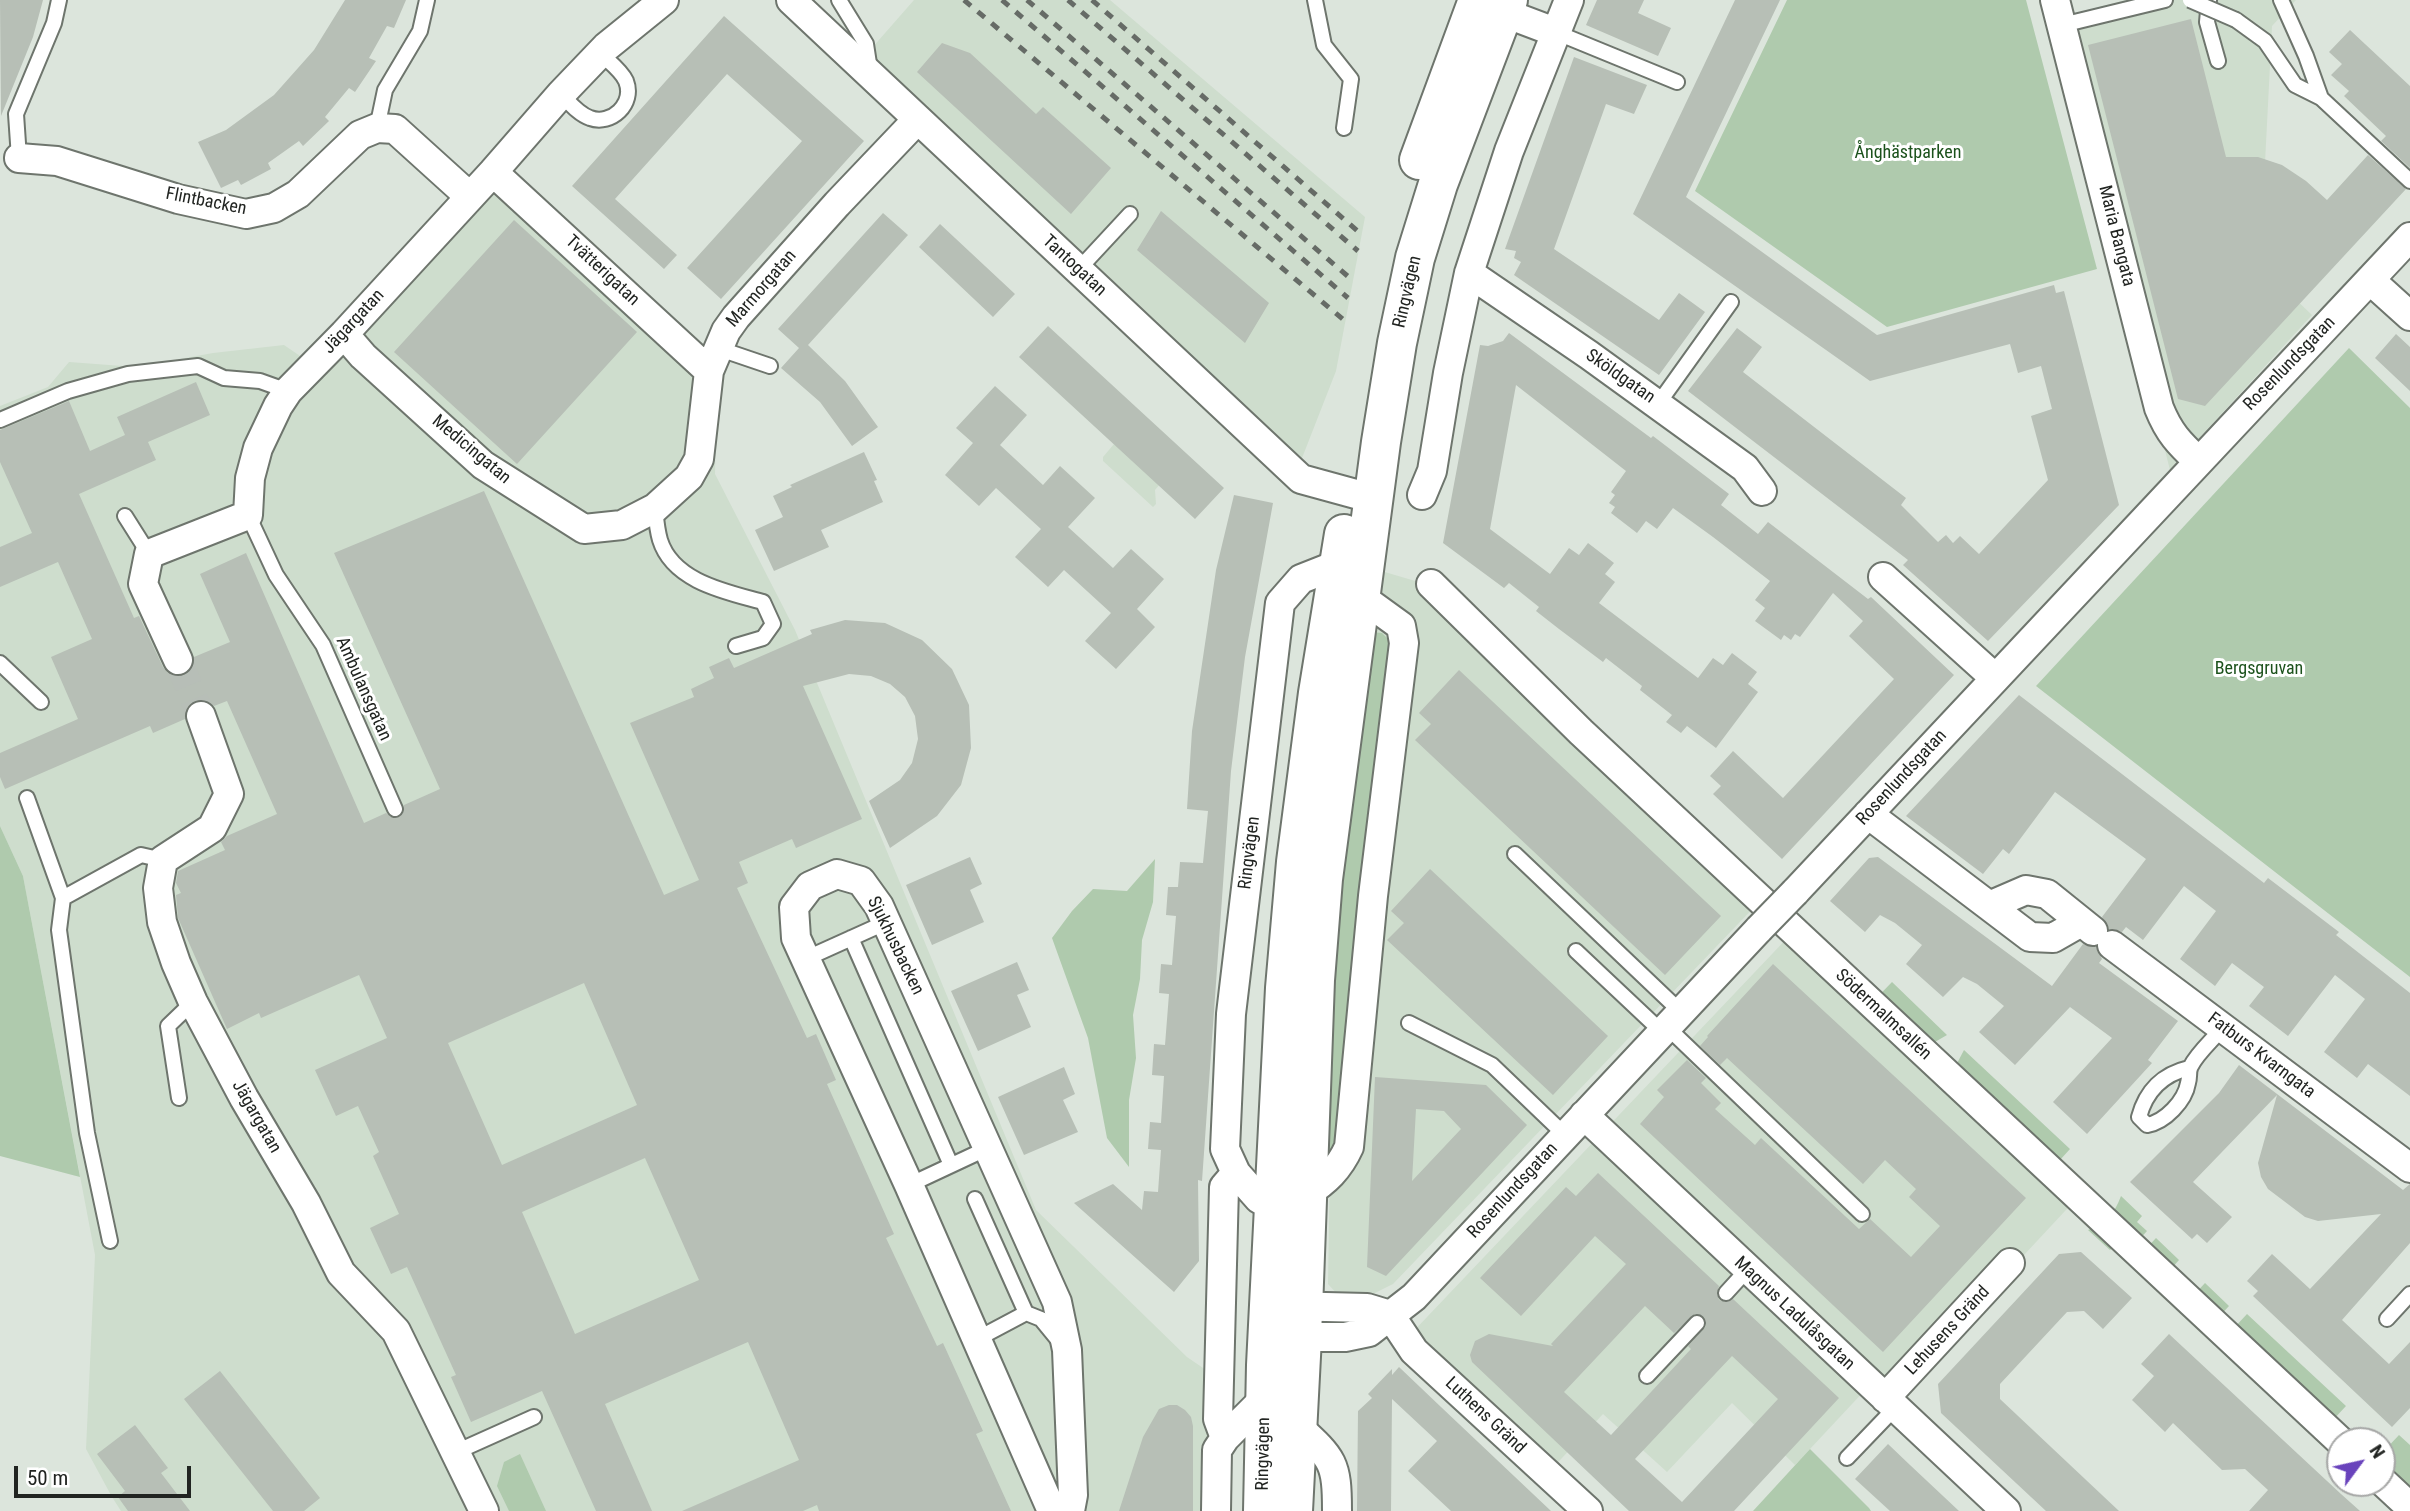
<!DOCTYPE html>
<html>
<head>
<meta charset="utf-8">
<style>
	body { margin:0 }
	#map { position:relative; width:2410px; height:1511px; overflow:hidden; background:#dce5dc; font-family:"Roboto Condensed",sans-serif }
	canvas { display:block }
	.north { position:absolute; left:2326px; top:1427px; width:70px; height:70px; box-sizing:border-box; background:#fff; border:2px solid #a6a7a6; border-radius:50%; rotate:57deg; font-size:19px; font-weight:700; line-height:28px; text-align:center; color:#212421 }
	.north::after { content:''; display:block; margin:auto; width:24px; height:32px; background:#6943bc; clip-path:polygon(50% 0,100% 100%,50% 72%,0 100%) }
	.scale { position:absolute; left:14px; top:1466px; width:177px; height:32px; box-sizing:border-box; border:4px solid #212421; border-top:0; padding-left:9px; font-size:21px; line-height:24px; white-space:nowrap; color:#212421; -webkit-text-stroke:5px #fff; paint-order:stroke }
</style>
</head>
<body>
<div id="map">
<canvas width="2410" height="1511"></canvas>
<div class="north">N</div>
<div class="scale">50 m</div>
</div>
<script>
const g = document.querySelector('canvas').getContext('2d');
g.lineJoin = 'round';
function fillPath(path, color) {
  g.fillStyle = color;
  g.fill(path, 'evenodd');
}
function stroke(path, color, width, dash) {
  g.strokeStyle = color;
  g.lineWidth = width;
  g.lineCap = dash ? 'butt' : 'round';
  g.setLineDash(dash || []);
  g.stroke(path);
}
function drawText(font, color, halo, rows, align = 'center') {
  g.font = font + ' "Roboto Condensed",sans-serif';
  g.lineWidth = 6;
  g.setLineDash([]);
  g.textBaseline = 'middle';
  g.strokeStyle = halo;
  g.fillStyle = color;
  for (const [text, x, y, turn = 0] of rows) {
    g.save();
    g.translate(x, y);
    g.rotate((+turn || 0) * Math.PI / 180);
    g.textAlign = isNaN(turn) ? turn : align;
    if (halo) g.strokeText(text, 0, 0);
    g.fillText(text, 0, 0);
    g.restore();
  }
}
fillPath(new Path2D(`
	M 914,0 L 1110,0 L 1365,217 L 1336,371 L 1295,476 L 857,65 Z
	M 2125,0 L 2296,0 L 2272,26 L 2265,163 L 2243,249 L 2312,315 L 2170,470 L 2055,19 Z
	M 493,172 L 717,374 L 715,474 L 795,630 L 1036,1210 L 1187,1357 L 1228,1385 L 1225,1511 L 121,1511 L 112,1497 L 86,1449 L 95,1255 L 23,876 L 0,826 L 0,406 L 48,387 L 69,362 L 136,367 L 213,353 L 284,345 L 319,369 Z
	M 1114,444 L 1166,477 L 1155,490 L 1156,504 L 1153,507 L 1103,461 L 1103,457 Z
	M 1378,570 L 1422,583 L 1761,900 L 1393,1284 L 1375,1293 L 1358,1296 L 1338,1295 L 1328,1284 L 1330,1165 Z
	M 1792,933 L 2079,1196 L 1886,1403 L 1867,1388 L 1795,1465 L 1732,1403 L 1667,1472 L 1603,1414 L 1548,1473 L 1408,1337 Z`), '#ceddcd');
fillPath(new Path2D(`
	M 1787,0 L 2026,0 L 2097,269 L 1887,327 L 1695,191 Z
	M 2349,348 L 2410,408 L 2410,977 L 2036,686 Z
	M 1371,632 L 1382,633 L 1391,642 L 1338,1150 L 1323,1163 L 1337,877 Z
	M 0,826 L 23,876 L 80,1177 L 0,1156 Z
	M 1155,859 L 1153,902 L 1142,940 L 1140,979 L 1133,1015 L 1136,1058 L 1129,1100 L 1129,1167 L 1107,1138 L 1088,1038 L 1052,938 L 1072,911 L 1093,889 L 1127,891 Z
	M 1892,982 L 1947,1035 L 1928,1046 L 1917,1067 L 1861,1014 Z
	M 1964,1050 L 2070,1149 L 2040,1182 L 1934,1082 L 1953,1071 Z
	M 2121,1196 L 2142,1216 L 2137,1222 L 2147,1231 L 2125,1255 L 2114,1246 L 2110,1250 L 2088,1230 C 2105,1224 2115,1213 2121,1196 Z
	M 2156,1238 L 2179,1260 L 2155,1287 L 2131,1265 Z
	M 2205,1283 L 2229,1306 L 2205,1332 L 2181,1309 Z
	M 2247,1314 L 2346,1406 L 2317,1437 L 2219,1344 Z
	M 2399,1435 L 2410,1445 L 2410,1496 L 2382,1470 L 2382,1453 Z
	M 1810,1449 L 1869,1508 L 1871,1511 L 1753,1511 Z
	M 520,1454 L 546,1511 L 509,1511 L 497,1486 L 504,1462 Z`), '#afcaad');
fillPath(new Path2D(`
	M 0,0 L 43,0 L 33,37 L 1,116 Z
	M 345,0 L 406,0 L 394,28 L 387,26 L 369,58 L 376,61 L 355,92 L 349,88 L 325,117 L 329,121 L 303,146 L 299,141 L 268,163 L 271,169 L 241,185 L 238,180 L 221,188 L 198,142 L 226,130 L 274,95 L 314,50 Z
	M 1597,0 L 1644,0 L 1638,13 L 1671,28 L 1658,56 L 1586,25 Z
	M 1735,0 L 1780,0 L 1686,197 L 1877,335 L 2054,285 L 2056,293 L 2064,291 L 2119,505 L 1988,641 L 1903,565 L 1908,560 L 1688,391 L 1737,328 L 1762,347 L 1743,372 L 1906,498 L 1901,505 L 1938,542 L 1946,535 L 1953,543 L 1960,536 L 1979,554 L 2048,480 L 2031,416 L 2052,409 L 2041,366 L 2018,373 L 2010,344 L 1870,381 L 1633,214 Z
	M 724,16 L 864,141 L 721,299 L 687,268 L 802,141 L 727,74 L 615,199 L 677,255 L 664,269 L 572,186 Z
	M 2191,19 L 2226,157 L 2258,157 L 2282,165 L 2306,181 L 2327,200 L 2368,155 L 2406,189 L 2205,406 L 2178,399 L 2088,45 Z
	M 2350,30 L 2410,86 L 2410,168 L 2381,141 L 2386,136 L 2344,96 L 2349,91 L 2331,75 L 2342,64 L 2329,52 Z
	M 942,43 L 970,53 L 1036,114 L 1043,107 L 1111,168 L 1071,214 L 917,72 Z
	M 1574,57 L 1647,85 L 1634,114 L 1606,104 L 1554,249 L 1659,320 L 1679,293 L 1705,312 L 1659,375 L 1514,275 L 1521,262 L 1514,258 L 1516,251 L 1505,249 Z
	M 1161,211 L 1269,303 L 1245,343 L 1137,250 Z
	M 883,213 L 908,235 L 808,345 L 845,381 L 878,427 L 852,446 L 820,402 L 781,368 L 799,348 L 778,329 Z
	M 514,220 L 637,332 L 517,464 L 394,352 Z
	M 940,224 L 1015,294 L 993,317 L 919,247 Z
	M 1048,326 L 1224,488 L 1195,519 L 1019,357 Z
	M 1509,333 L 1651,438 L 1653,436 L 1729,494 L 1721,505 L 1758,534 L 1768,522 L 1868,599 L 1871,597 L 1954,675 L 1782,859 L 1713,794 L 1721,786 L 1710,776 L 1733,751 L 1783,798 L 1894,679 L 1849,636 L 1863,621 L 1833,593 L 1800,637 L 1795,634 L 1791,640 L 1784,635 L 1781,640 L 1755,621 L 1765,608 L 1755,600 L 1770,581 L 1713,537 L 1673,508 L 1657,529 L 1646,521 L 1637,533 L 1611,513 L 1615,507 L 1609,503 L 1615,495 L 1611,492 L 1626,471 L 1516,385 L 1490,529 L 1550,574 L 1569,548 L 1579,555 L 1588,543 L 1614,563 L 1605,574 L 1615,582 L 1599,603 L 1698,678 L 1713,658 L 1723,665 L 1732,653 L 1757,672 L 1748,684 L 1758,692 L 1716,748 L 1687,726 L 1681,733 L 1666,722 L 1672,715 L 1640,690 L 1642,686 L 1606,658 L 1603,662 L 1559,629 L 1536,611 L 1539,607 L 1509,583 L 1504,588 L 1443,543 L 1480,345 L 1488,346 L 1503,341 Z
	M 2396,334 L 2410,347 L 2410,391 L 2375,358 Z
	M 196,382 L 210,415 L 148,442 L 156,460 L 79,494 L 134,618 L 139,616 L 163,667 L 168,673 L 176,676 L 184,675 L 191,670 L 194,657 L 230,642 L 200,574 L 246,553 L 364,823 L 386,813 L 393,818 L 399,817 L 404,811 L 404,805 L 440,789 L 334,553 L 484,491 L 664,895 L 699,880 L 630,723 L 694,697 L 691,689 L 714,678 L 709,667 L 729,658 L 734,668 L 812,634 L 810,630 L 845,620 L 885,623 L 922,640 L 952,669 L 969,705 L 971,748 L 961,785 L 937,816 L 890,848 L 869,801 L 900,780 L 912,763 L 918,739 L 915,716 L 905,697 L 890,684 L 871,676 L 849,674 L 803,686 L 862,819 L 796,848 L 792,839 L 739,862 L 748,883 L 737,888 L 807,1038 L 816,1034 L 836,1080 L 827,1084 L 894,1234 L 886,1238 L 937,1346 L 943,1343 L 983,1431 L 976,1434 L 1011,1511 L 819,1511 L 817,1505 L 803,1511 L 682,1511 L 799,1460 L 748,1342 L 605,1404 L 652,1511 L 596,1511 L 542,1391 L 471,1422 L 451,1377 L 456,1375 L 407,1267 L 391,1274 L 370,1228 L 399,1214 L 373,1156 L 379,1152 L 358,1106 L 336,1116 L 315,1070 L 387,1038 L 359,975 L 261,1018 L 259,1013 L 227,1029 L 178,918 L 176,895 L 181,893 L 176,883 L 178,871 L 225,850 L 221,842 L 227,836 L 277,814 L 227,701 L 214,706 L 205,700 L 195,701 L 188,706 L 185,719 L 153,733 L 150,726 L 5,789 L 0,777 L 0,753 L 78,719 L 51,657 L 92,639 L 58,562 L 0,587 L 0,547 L 32,533 L 0,462 L 0,430 L 69,401 L 90,451 L 125,435 L 117,417 ZM 584,983 L 637,1105 L 502,1165 L 448,1043 ZM 645,1158 L 699,1280 L 575,1334 L 522,1212 Z
	M 995,386 L 1027,415 L 1000,445 L 1043,485 L 1060,466 L 1095,498 L 1068,527 L 1113,568 L 1131,549 L 1164,579 L 1137,609 L 1155,627 L 1116,669 L 1085,641 L 1111,613 L 1064,570 L 1048,587 L 1015,557 L 1041,529 L 996,488 L 979,506 L 945,475 L 973,443 L 956,428 Z
	M 864,452 L 877,480 L 874,481 L 883,502 L 821,530 L 829,547 L 774,571 L 755,530 L 783,517 L 773,496 L 792,487 L 790,485 Z
	M 1234,495 L 1273,503 L 1245,657 L 1231,771 L 1202,1181 L 1198,1180 L 1199,1261 L 1174,1292 L 1074,1203 L 1113,1184 L 1142,1210 L 1144,1191 L 1158,1192 L 1161,1150 L 1148,1149 L 1150,1122 L 1161,1123 L 1164,1076 L 1152,1075 L 1154,1044 L 1165,1045 L 1169,994 L 1159,993 L 1161,964 L 1172,965 L 1176,916 L 1166,915 L 1168,887 L 1178,887 L 1180,862 L 1203,863 L 1208,811 L 1187,809 L 1192,731 L 1216,570 Z
	M 1459,670 L 1721,916 L 1665,975 L 1415,740 L 1431,724 L 1419,713 Z
	M 2019,695 L 2264,883 L 2268,878 L 2339,932 L 2336,935 L 2410,993 L 2410,1096 L 2368,1064 L 2357,1078 L 2324,1052 L 2365,999 L 2335,975 L 2288,1036 L 2249,1006 L 2264,987 L 2232,963 L 2215,986 L 2180,959 L 2216,911 L 2184,886 L 2143,940 L 2126,927 L 2122,932 L 2109,929 L 2102,917 L 2146,859 L 2055,792 L 2009,854 L 2003,849 L 1983,874 L 1906,816 Z
	M 970,857 L 982,884 L 970,890 L 984,922 L 932,945 L 906,885 Z
	M 1878,857 L 2052,986 L 2083,944 L 2096,947 L 2102,959 L 2099,963 L 2178,1021 L 2148,1060 L 2152,1063 L 2087,1134 L 2053,1102 L 2112,1038 L 2070,1007 L 2015,1065 L 1979,1032 L 2004,1006 L 1977,984 L 1963,977 L 1943,997 L 1906,964 L 1922,945 L 1895,923 L 1880,915 L 1865,932 L 1830,901 L 1869,858 Z
	M 1430,869 L 1608,1036 L 1553,1095 L 1387,940 L 1404,923 L 1391,911 Z
	M 1017,962 L 1029,990 L 1017,995 L 1031,1027 L 978,1051 L 951,991 Z
	M 1773,964 L 2026,1198 L 1883,1352 L 1640,1124 L 1664,1097 L 1657,1090 L 1687,1060 L 1706,1078 L 1701,1083 L 1721,1103 L 1715,1109 L 1755,1145 L 1761,1138 L 1859,1229 L 1870,1219 L 1911,1257 L 1940,1226 L 1909,1197 L 1916,1189 L 1885,1160 L 1863,1184 L 1727,1058 L 1720,1065 L 1700,1046 L 1708,1037 L 1707,1036 Z
	M 2239,1065 L 2403,1190 L 2410,1184 L 2410,1243 L 2342,1320 L 2389,1364 L 2410,1342 L 2410,1408 L 2392,1427 L 2253,1296 L 2258,1291 L 2247,1281 L 2272,1254 L 2310,1289 L 2381,1214 L 2318,1221 L 2305,1217 L 2268,1189 L 2261,1177 L 2258,1163 L 2277,1095 L 2193,1182 L 2232,1217 L 2207,1243 L 2197,1234 L 2192,1239 L 2130,1182 L 2219,1093 Z
	M 1064,1067 L 1075,1094 L 1063,1100 L 1078,1132 L 1024,1155 L 998,1097 Z
	M 1375,1077 L 1486,1085 L 1527,1125 L 1386,1276 L 1367,1267 ZM 1416,1109 L 1444,1111 L 1461,1129 L 1412,1181 Z
	M 1598,1173 L 1719,1286 L 1717,1292 L 1719,1300 L 1725,1302 L 1733,1299 L 1839,1398 L 1734,1511 L 1629,1511 L 1472,1362 L 1470,1355 L 1475,1341 L 1489,1334 L 1553,1346 L 1551,1344 L 1626,1264 L 1595,1236 L 1521,1316 L 1480,1278 L 1566,1187 L 1576,1196 ZM 1645,1306 L 1674,1333 L 1695,1314 L 1704,1317 L 1706,1326 L 1688,1346 L 1691,1349 L 1611,1435 L 1564,1392 ZM 1732,1356 L 1778,1399 L 1682,1502 L 1635,1459 Z
	M 2081,1252 L 2132,1298 L 2103,1329 L 2084,1311 L 2067,1312 L 2000,1384 L 2000,1399 L 2119,1511 L 2046,1511 L 1941,1413 L 1938,1384 L 2059,1254 Z
	M 2169,1334 L 2341,1494 L 2360,1511 L 2249,1511 L 2268,1490 L 2245,1469 L 2222,1470 L 2173,1423 L 2165,1432 L 2132,1400 L 2154,1376 L 2141,1364 Z
	M 1399,1367 L 1441,1407 L 1551,1511 L 1451,1511 L 1408,1471 L 1437,1441 L 1392,1399 L 1391,1511 L 1357,1511 L 1358,1411 L 1372,1398 L 1368,1394 L 1392,1369 L 1392,1375 Z
	M 220,1371 L 320,1498 L 304,1511 L 273,1511 L 184,1399 Z
	M 1169,1405 L 1177,1405 L 1185,1410 L 1191,1417 L 1193,1426 L 1193,1511 L 1119,1511 L 1143,1437 L 1159,1409 Z
	M 135,1425 L 168,1468 L 161,1473 L 190,1511 L 128,1511 L 118,1497 L 125,1491 L 97,1454 Z
	M 1888,1444 L 1910,1465 L 1959,1511 L 1890,1511 L 1855,1479 Z`), '#b7bfb6');
stroke(new Path2D(`
	M 178,660 L 201,716`), '#b7beb7', 28, [28, 14]);
const lane = new Path2D(`
	M 839,0 L 866,44 L 870,70
	M 1315,0 L 1324,45 L 1351,79 L 1344,128
	M 2209,0 L 2207,22 L 2218,61
	M 2281,0 L 2306,56 L 2321,98
	M 2236,20 L 2265,41 L 2295,85 L 2321,98 L 2410,181
	M 2062,25 L 2165,0
	M 1555,32 L 1677,82
	M 561,94 C 569,102 578,114 590,118 C 611,126 635,104 626,81 C 621,70 608,61 600,53
	M 377,128 L 385,90 L 420,31 L 427,0
	M 19,158 L 16,114 L 54,23 L 59,0
	M 1078,270 L 1130,214
	M 717,348 L 770,366
	M 1658,404 L 1731,302
	M 0,420 L 68,391 L 128,374 L 198,366 L 224,378 L 260,381 L 288,391
	M 655,508 C 656,518 657,530 660,540 C 673,582 727,592 763,602 L 773,624 L 763,638 L 736,646
	M 248,515 L 276,575 L 323,645 L 395,809
	M 125,516 L 149,554
	M 0,663 L 41,702
	M 27,798 L 63,898
	M 1515,854 L 1681,1012
	M 851,938 L 951,1165
	M 1576,951 L 1662,1032
	M 805,959 L 887,922
	M 1409,1023 L 1492,1065 L 1565,1135
	M 1667,1027 L 1862,1214
	M 2189,1068 C 2163,1074 2146,1091 2139,1117 L 2147,1125 C 2165,1122 2185,1101 2188,1083 C 2190,1077 2188,1071 2191,1066 C 2198,1052 2213,1040 2223,1027
	M 179,1098 L 168,1026 L 193,1002
	M 909,1185 L 988,1148
	M 975,1199 L 1026,1313
	M 110,1241 L 87,1133 L 59,930 L 63,898 L 141,855 L 163,860
	M 1726,1293 L 1747,1270
	M 2387,1319 L 2410,1294
	M 977,1339 L 1026,1313 L 1041,1319 L 1059,1341
	M 1647,1376 L 1697,1323
	M 456,1452 L 534,1417
	M 1847,1458 L 1895,1408`);
const street = new Path2D(`
	M 791,0 L 1301,479 L 1374,499
	M 2055,0 L 2159,408 C 2169,433 2179,443 2198,461
	M 1486,6 L 1555,32
	M 19,158 L 57,161 L 178,199 L 246,214 L 274,208 L 298,194 L 360,135 L 377,128 L 395,129 L 469,196
	M 493,172 L 709,371
	M 1469,273 L 1589,355 L 1745,468 L 1762,491
	M 2370,280 L 2410,316
	M 344,334 L 363,356 L 483,465 L 584,529 L 622,525 L 655,508 L 689,477 L 699,459 L 709,371 L 726,331 L 736,317 L 837,204 L 917,120
	M 1422,495 L 1432,471 L 1448,373 L 1469,273 L 1509,151 L 1569,0
	M 1883,577 L 1995,678
	M 1431,584 L 1581,732 L 2340,1441
	M 178,660 L 143,584 L 149,554 L 248,515 L 250,478 L 258,448 L 278,406 L 288,391 L 344,334 L 493,172 L 561,94 L 606,47 L 664,0
	M 201,716 L 229,794 L 212,828 L 163,860 L 158,888 L 162,922 L 176,963 L 193,1002 L 244,1098 L 306,1203 L 341,1273 L 396,1331 L 484,1511
	M 1868,814 L 2030,937 L 2053,938 L 2081,922
	M 1795,892 L 2410,237
	M 1989,906 L 2026,890 L 2047,894 L 2093,931
	M 2112,945 L 2410,1168
	M 1584,1115 L 2006,1511
	M 1306,1194 C 1326,1181 1339,1169 1349,1147 L 1373,896 L 1404,643 L 1401,626 L 1361,597
	M 1274,1205 L 1259,1199 L 1236,1173 L 1225,1149 L 1231,1014 L 1280,603 L 1301,579 L 1339,564
	M 1285,1306 L 1367,1308 L 1390,1315
	M 1390,1315 L 1414,1351 L 1588,1511
	M 1285,1337 L 1345,1337 L 1369,1332 L 1414,1297 L 1759,929
	M 1885,1398 L 2010,1263
	M 1297,1426 C 1333,1459 1337,1462 1337,1511
	M 1225,1438 L 1218,1419 L 1224,1187 L 1236,1173
	M 2382,1481 L 2410,1507
	M 1052,1511 L 909,1185 L 796,938 L 794,907 L 810,886 L 837,874 L 861,881 L 879,906 L 1057,1302 L 1067,1350 L 1073,1495 L 1070,1511
	M 1216,1511 L 1217,1450 L 1225,1438 L 1265,1398`);
const secondary = new Path2D(`
	M 1419,160 L 1478,0
	M 1263,1511 L 1266,1365 L 1285,988 L 1296,862 L 1318,693 L 1344,534
	M 1293,1511 L 1302,1337 L 1315,980 L 1323,879 L 1381,442 L 1397,343 L 1415,258 L 1438,184 L 1508,0`);
stroke(lane, '#6e756d', 18);
stroke(street, '#6e756d', 32);
stroke(secondary, '#6e756d', 42);
stroke(lane, '#fff', 14);
stroke(street, '#fff', 28);
stroke(secondary, '#fff', 38);
stroke(new Path2D(`
	M 964,0 L 1345,321
	M 1002,0 L 1348,298
	M 1027,0 L 1351,279
	M 1068,0 L 1358,251
	M 1092,0 L 1361,234`), '#666b66', 5, [9, 9]);
const laneBridge = new Path2D(`
	M 2190,0 L 2236,20`);
const streetBridge = new Path2D(`
	M 1759,929 L 1795,892`);
stroke(laneBridge, '#6e756d', 18, []);
stroke(streetBridge, '#6e756d', 32, []);
stroke(laneBridge, '#fff', 14);
stroke(streetBridge, '#fff', 28);
drawText('18px', '#1c521c', '#fff', [
	["Ånghästparken",1908,153],
	["Bergsgruvan",2259,669]
]);
drawText('18px', '#212421', '#fff', [
	["Flintbacken",206,202,11],
	["Maria Bangata",2116,236,76],
	["Tantogatan",1074,266,43],
	["Tvätterigatan",602,271,43],
	["Marmorgatan",762,289,-49],
	["Ringvägen",1408,292,-77],
	["Jägargatan",354,322,-47],
	["Rosenlundsgatan",2290,364,-46],
	["Sköldgatan",1620,377,35],
	["Medicingatan",471,450,40],
	["Ambulansgatan",363,689,66],
	["Rosenlundsgatan",1902,778,-47],
	["Ringvägen",1250,853,-83],
	["Sjukhusbacken",895,946,64],
	["Södermalmsallén",1883,1015,43],
	["Fatburs Kvarngata",2261,1056,37],
	["Jägargatan",256,1117,60],
	["Rosenlundsgatan",1513,1191,-47],
	["Magnus Ladulåsgatan",1794,1314,43],
	["Lehusens Gränd",1948,1331,-47],
	["Luthens Gränd",1485,1416,43],
	["Ringvägen",1264,1454,-89]
]);
</script>
</body>
</html>
